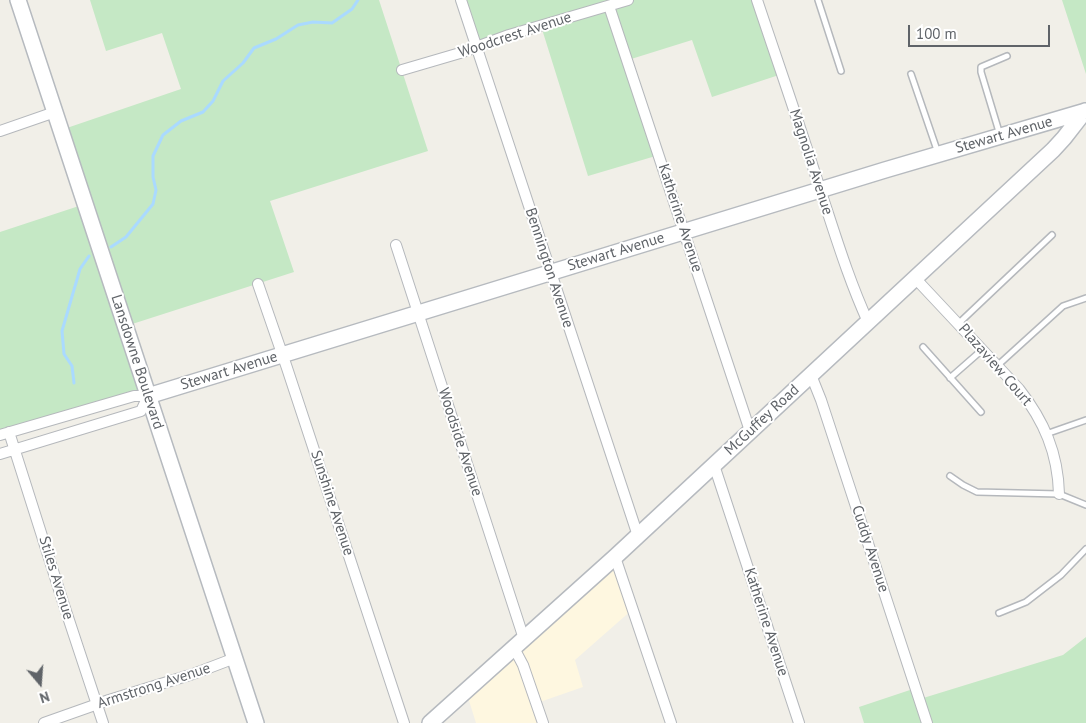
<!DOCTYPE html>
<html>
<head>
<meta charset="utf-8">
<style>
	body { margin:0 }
	#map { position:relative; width:1086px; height:723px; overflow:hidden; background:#f1efe8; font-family:"PT Sans",sans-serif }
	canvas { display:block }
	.north { position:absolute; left:15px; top:658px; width:50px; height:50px; -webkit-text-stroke:4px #fff; paint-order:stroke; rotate:162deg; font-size:14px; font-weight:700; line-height:20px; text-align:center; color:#5f6368 }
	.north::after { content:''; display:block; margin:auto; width:18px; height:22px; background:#5f6368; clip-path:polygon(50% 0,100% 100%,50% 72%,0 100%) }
	.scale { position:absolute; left:908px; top:25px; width:142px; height:22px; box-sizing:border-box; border:2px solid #5f6368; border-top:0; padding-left:6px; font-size:15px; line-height:18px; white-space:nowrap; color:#5f6368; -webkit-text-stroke:4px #fff; paint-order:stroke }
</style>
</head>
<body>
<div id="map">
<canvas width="1086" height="723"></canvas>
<div class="north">N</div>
<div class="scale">100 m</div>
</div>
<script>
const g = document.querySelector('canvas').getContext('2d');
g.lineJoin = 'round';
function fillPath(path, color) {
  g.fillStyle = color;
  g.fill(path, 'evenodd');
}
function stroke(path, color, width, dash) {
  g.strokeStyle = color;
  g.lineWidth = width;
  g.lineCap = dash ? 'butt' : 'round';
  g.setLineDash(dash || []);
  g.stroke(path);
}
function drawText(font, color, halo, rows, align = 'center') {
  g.font = font + ' "PT Sans",sans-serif';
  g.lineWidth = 4;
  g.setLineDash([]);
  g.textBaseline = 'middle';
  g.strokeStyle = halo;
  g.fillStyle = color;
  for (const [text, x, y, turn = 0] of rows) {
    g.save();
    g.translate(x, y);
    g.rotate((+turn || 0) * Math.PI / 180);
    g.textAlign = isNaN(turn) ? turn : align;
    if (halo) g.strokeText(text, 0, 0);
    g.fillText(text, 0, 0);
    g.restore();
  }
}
fillPath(new Path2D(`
	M 615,557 L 633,609 L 575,660 L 583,687 L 537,703 L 543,723 L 476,723 L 466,691 Z`), '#fef7e0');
fillPath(new Path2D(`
	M 90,0 L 379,0 L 428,151 L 270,201 L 294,272 L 126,326 L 146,390 L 0,435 L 0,232 L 85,204 L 61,130 L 181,89 L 162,33 L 106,51 Z
	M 461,0 L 757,0 L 782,74 L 712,97 L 692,40 L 628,60 L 659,155 L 588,176 L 541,26 L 476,47 Z
	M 1062,0 L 1086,0 L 1086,74 Z
	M 1086,637 L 1086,723 L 864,723 L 859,707 L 916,688 L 920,699 L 1063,655 Z`), '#c5e8c5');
stroke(new Path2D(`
	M 111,247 L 126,237 L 153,204 L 156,190 L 153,177 L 153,156 L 163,135 L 181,121 L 203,112 L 213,101 L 223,81 L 243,63 L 254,48 L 276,39 L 298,25 L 313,22 L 332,23 L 352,9 L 358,0
	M 74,383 L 72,366 L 64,354 L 62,331 L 80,269 L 89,256`), '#aadaff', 3);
const lane = new Path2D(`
	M 818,0 L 841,71
	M 911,74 L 938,153
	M 1000,135 L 981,72 L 981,67 L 1007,56
	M 958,324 L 1052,235
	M 923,347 L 981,412
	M 997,366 L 1063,306 L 1086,298
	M 950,378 L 982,350
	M 1046,434 L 1086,420
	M 950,476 L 963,485 L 977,492 L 1059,494 L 1086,505
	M 999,613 L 1026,602 L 1061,575 L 1086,549`);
const street = new Path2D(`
	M 461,0 L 638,536
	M 757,0 C 778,63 800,126 820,189 C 835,234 848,278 868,322
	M 609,6 L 750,431
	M 402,70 L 460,53 L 509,35 L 628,0
	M 0,131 L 55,112
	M 396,245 L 524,639
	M 915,278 L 1019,389 C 1044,421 1058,453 1059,494
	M 258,284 L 287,368 L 404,723
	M 811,375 L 821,400 L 927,723
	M 9,432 L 62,599 L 103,723
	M 0,435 L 134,396 L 148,396 L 141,411 L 0,454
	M 714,465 L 799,723
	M 615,557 L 671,723
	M 514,648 L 523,665 L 543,723
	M 44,723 L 109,700 L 193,674 L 235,658`);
const secondary = new Path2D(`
	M 18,0 L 256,723
	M 148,396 L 885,170 L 1086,111
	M 430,723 L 615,557 L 1053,150 L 1064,138 L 1085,111`);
stroke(lane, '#b5b8bc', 8);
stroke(street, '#b5b8bc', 12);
stroke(secondary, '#b6babf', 18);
stroke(lane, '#fff', 5);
stroke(street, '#fff', 10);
stroke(secondary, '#fff', 15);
drawText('15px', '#5f6368', '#fff', [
	["Woodcrest Avenue",515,35,-18],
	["Stewart Avenue",1004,135,-16],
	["Magnolia Avenue",811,162,72],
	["Katherine Avenue",680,218,72],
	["Stewart Avenue",616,252,-17],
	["Bennington Avenue",549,268,72],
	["Lansdowne Boulevard",137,362,72],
	["Plazaview Court",995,365,49],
	["Stewart Avenue",229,371,-17],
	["McGuffey Road",762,420,-43],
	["Woodside Avenue",460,442,72],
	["Sunshine Avenue",332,503,72],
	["Cuddy Avenue",870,549,72],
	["Stiles Avenue",56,578,73],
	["Katherine Avenue",766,622,72],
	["Armstrong Avenue",154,686,-18]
]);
</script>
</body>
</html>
